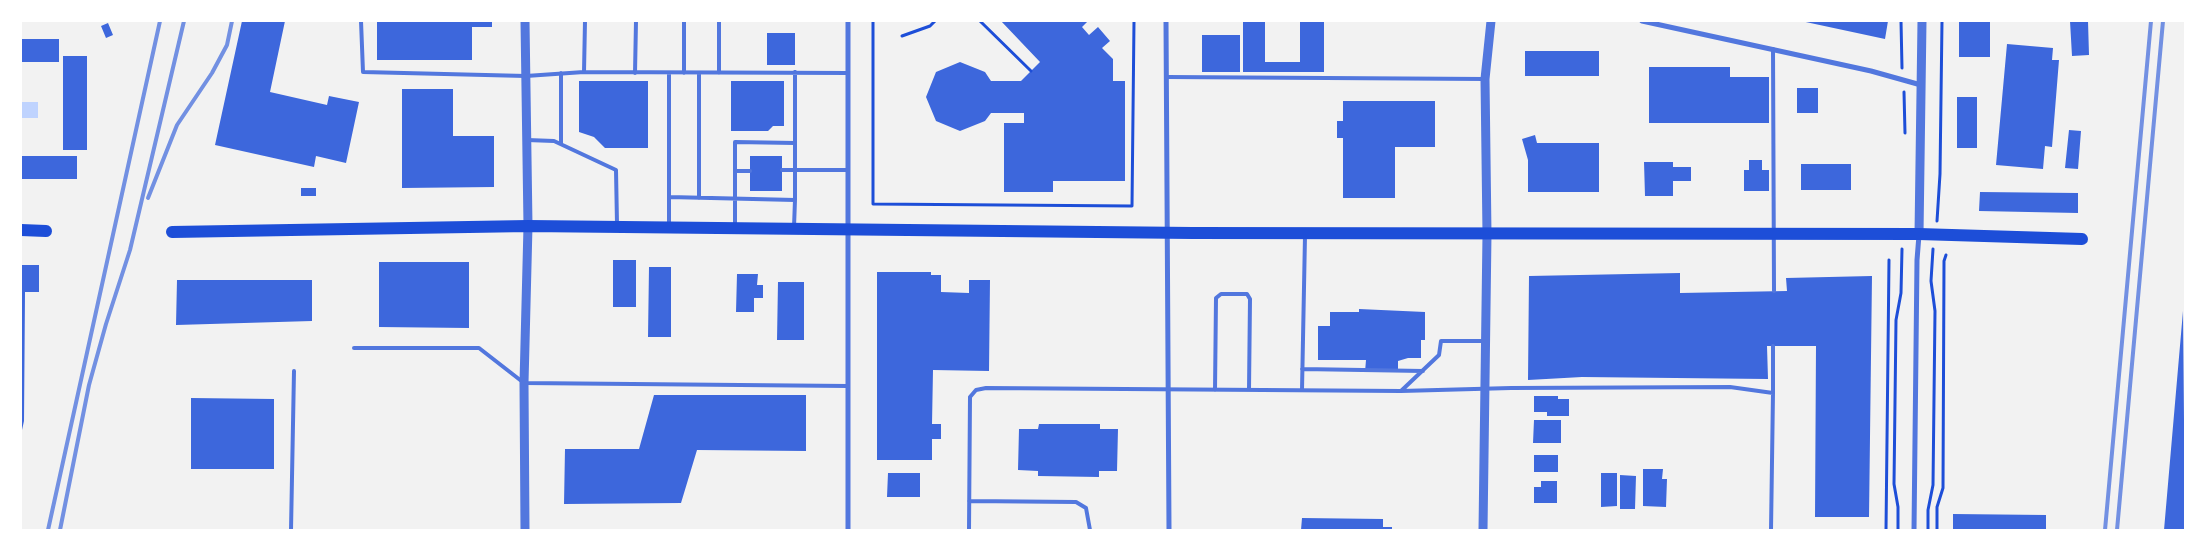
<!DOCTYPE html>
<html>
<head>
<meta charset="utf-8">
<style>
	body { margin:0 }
	#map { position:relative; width:2206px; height:551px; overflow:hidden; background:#f2f2f2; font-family:Arial,sans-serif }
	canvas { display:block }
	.frame { position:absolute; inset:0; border:22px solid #fff; pointer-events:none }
</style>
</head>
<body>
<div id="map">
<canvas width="2206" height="551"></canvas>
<div class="frame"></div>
</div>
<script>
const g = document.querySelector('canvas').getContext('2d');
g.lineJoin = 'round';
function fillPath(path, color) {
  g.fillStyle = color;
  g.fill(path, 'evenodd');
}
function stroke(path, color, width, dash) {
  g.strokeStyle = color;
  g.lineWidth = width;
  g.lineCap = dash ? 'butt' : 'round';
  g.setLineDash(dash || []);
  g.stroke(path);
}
fillPath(new Path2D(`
	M 21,102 L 38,102 L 38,118 L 21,118 Z`), '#bfd3fe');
fillPath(new Path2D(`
	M 242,21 L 285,21 L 270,92 L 327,105 L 329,96 L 359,102 L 346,163 L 316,156 L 314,167 L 215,145 Z
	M 377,21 L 492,21 L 492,27 L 472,27 L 472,60 L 377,60 Z
	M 1001,21 L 1088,21 L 1082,27 L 1089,35 L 1098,27 L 1110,41 L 1102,48 L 1113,59 L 1113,81 L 1125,81 L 1125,181 L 1053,181 L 1053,192 L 1004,192 L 1004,123 L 1024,123 L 1024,113 L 991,113 L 985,121 L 960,131 L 936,121 L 926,97 L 936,72 L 960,62 L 985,72 L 991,81 L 1021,81 L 1040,62 Z
	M 1243,21 L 1265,21 L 1265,62 L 1300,62 L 1300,21 L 1324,21 L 1324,72 L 1243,72 Z
	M 1801,21 L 1888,21 L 1885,39 Z
	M 2070,21 L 2088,21 L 2089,55 L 2072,56 Z
	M 1959,22 L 1990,22 L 1990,57 L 1959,57 Z
	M 108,23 L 113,35 L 106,38 L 101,26 Z
	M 767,33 L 795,33 L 795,65 L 767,65 Z
	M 1202,35 L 1240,35 L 1240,72 L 1202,72 Z
	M 21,39 L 59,39 L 59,62 L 21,62 Z
	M 2007,44 L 2053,48 L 2052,60 L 2059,60 L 2052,147 L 2045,146 L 2043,169 L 1996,165 Z
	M 1525,51 L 1599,51 L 1599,76 L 1525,76 Z
	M 63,56 L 87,56 L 87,150 L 63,150 Z
	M 1649,67 L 1730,67 L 1730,77 L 1769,77 L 1769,123 L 1649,123 Z
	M 579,81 L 648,81 L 648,148 L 605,148 L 594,137 L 579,132 Z
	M 731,81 L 784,81 L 784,126 L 773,126 L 768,131 L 731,131 Z
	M 1797,88 L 1818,88 L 1818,113 L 1797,113 Z
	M 402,89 L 453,89 L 453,136 L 494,136 L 494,187 L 402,188 Z
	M 1957,97 L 1977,97 L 1977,148 L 1957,148 Z
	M 1343,101 L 1435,101 L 1435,147 L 1395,147 L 1395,198 L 1343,198 L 1343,138 L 1337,138 L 1337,121 L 1343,121 Z
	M 2069,130 L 2081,131 L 2078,169 L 2065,168 Z
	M 1535,135 L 1537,143 L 1599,143 L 1599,192 L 1528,192 L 1528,160 L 1522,139 Z
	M 21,156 L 77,156 L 77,179 L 21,179 Z
	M 750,156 L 782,156 L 782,191 L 750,191 Z
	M 1749,160 L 1762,160 L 1762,170 L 1769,170 L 1769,191 L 1744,191 L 1744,170 L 1749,170 Z
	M 1644,162 L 1673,162 L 1673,167 L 1691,167 L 1691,181 L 1673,181 L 1673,196 L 1645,196 Z
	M 1801,164 L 1851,164 L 1851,190 L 1801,190 Z
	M 301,188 L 316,188 L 316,196 L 301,196 Z
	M 1980,192 L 2078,193 L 2078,213 L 1979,211 Z
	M 613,260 L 636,260 L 636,307 L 613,307 Z
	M 379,262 L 469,262 L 469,328 L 379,327 Z
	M 21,265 L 39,265 L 39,292 L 25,292 L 24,421 L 22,430 Z
	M 649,267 L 671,267 L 671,337 L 648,337 Z
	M 877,272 L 931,272 L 931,275 L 941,275 L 941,292 L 969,293 L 969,280 L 990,280 L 989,371 L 933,370 L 932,424 L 941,424 L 941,439 L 932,439 L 932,460 L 877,460 Z
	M 1680,273 L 1680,293 L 1787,291 L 1786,278 L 1872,276 L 1869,517 L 1815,517 L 1816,346 L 1767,346 L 1768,379 L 1582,377 L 1528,380 L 1529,276 Z
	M 737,274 L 758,274 L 757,285 L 763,285 L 763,298 L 754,298 L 754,312 L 736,312 Z
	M 177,280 L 312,280 L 312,321 L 176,325 Z
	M 778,282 L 804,282 L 804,340 L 777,340 Z
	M 1359,309 L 1425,312 L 1425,340 L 1421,340 L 1421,358 L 1408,358 L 1398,361 L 1398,372 L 1365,372 L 1366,360 L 1318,360 L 1318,326 L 1330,326 L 1330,312 L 1359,312 Z
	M 2183,311 L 2185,530 L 2164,530 Z
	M 654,395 L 806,395 L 806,451 L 697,450 L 681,503 L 564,504 L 565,449 L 639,449 Z
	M 1534,396 L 1558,396 L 1558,399 L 1569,399 L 1569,416 L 1547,416 L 1547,412 L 1534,412 Z
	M 191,398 L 274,399 L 274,469 L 191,469 Z
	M 1534,420 L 1561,420 L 1561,443 L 1533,443 Z
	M 1039,424 L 1100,424 L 1100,429 L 1118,429 L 1117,471 L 1099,471 L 1099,477 L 1038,476 L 1038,471 L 1018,470 L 1019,429 L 1038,429 Z
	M 1534,455 L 1558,455 L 1558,472 L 1534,472 Z
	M 1643,469 L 1663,469 L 1662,479 L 1667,479 L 1666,507 L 1643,506 Z
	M 888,473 L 920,473 L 920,497 L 887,497 Z
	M 1601,473 L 1617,473 L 1617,506 L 1601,507 Z
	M 1620,475 L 1636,476 L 1635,509 L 1620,509 Z
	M 1541,481 L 1557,481 L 1557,503 L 1534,503 L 1534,487 L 1541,487 Z
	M 1953,514 L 2046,515 L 2046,530 L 1953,530 Z
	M 1302,518 L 1383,519 L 1383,527 L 1392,527 L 1392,530 L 1301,530 Z`), '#3d67dc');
stroke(new Path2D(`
	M 873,21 L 873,204 L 1132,206 L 1134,21
	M 980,21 L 1031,71
	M 1901,21 L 1902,68
	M 902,36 L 930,26 L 935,21
	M 1904,92 L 1905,133
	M 1937,221 L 1940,174 L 1942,21
	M 1886,530 L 1889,260
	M 1898,530 L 1898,507 L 1894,484 L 1896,320 L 1901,293 L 1902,249
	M 1928,530 L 1928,510 L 1933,485 L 1935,311 L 1931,281 L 1933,249
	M 1937,530 L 1937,507 L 1943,488 L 1944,261 L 1946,255`), '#1d4ed8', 3);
stroke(new Path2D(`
	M 361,21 L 363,72 L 526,76 L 584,72 L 848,73
	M 719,21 L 719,73
	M 1773,49 L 1774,291
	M 584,72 L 585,21
	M 635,73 L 636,21
	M 684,73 L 684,21
	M 1167,77 L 1485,79
	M 527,140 L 554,141 L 616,170 L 617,224
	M 561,144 L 561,73
	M 782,170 L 848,170
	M 735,171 L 750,171
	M 669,197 L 795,200 L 794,227
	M 699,198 L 699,73
	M 795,200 L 795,143
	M 669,225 L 669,73
	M 735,225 L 735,142 L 795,143 L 795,72
	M 354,348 L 479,348 L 524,383 L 848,386
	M 1302,369 L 1423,371
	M 1215,390 L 1216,298 L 1221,294 L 1247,294 L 1250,299 L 1249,390
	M 1302,390 L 1305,236
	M 1401,391 L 1439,355 L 1441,341 L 1484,341
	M 1773,393 L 1773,346
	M 969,501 L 1076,502 L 1086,508 L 1090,530
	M 291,530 L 294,371
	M 969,530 L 970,397 L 976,390 L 986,388 L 1401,391 L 1511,388 L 1730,387 L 1773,393 L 1771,530`), '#5277de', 4);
stroke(new Path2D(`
	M 1166,21 L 1169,530
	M 1642,21 L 1871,71 L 1921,85
	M 848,530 L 848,21
	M 1914,530 L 1917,260 L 1919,235`), '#5277de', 5);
stroke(new Path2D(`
	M 525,21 L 528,226 L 524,383 L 525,530
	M 1919,234 L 1922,21
	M 1483,530 L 1487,234 L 1485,79 L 1491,21`), '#5277de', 9);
stroke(new Path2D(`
	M 21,230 L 46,231
	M 172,232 L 528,226 L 1192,233 L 1919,234 L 2082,239`), '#1d4ed8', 12);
stroke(new Path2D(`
	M 148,198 L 177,125 L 212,73 L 227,45 L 232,21
	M 48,530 L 160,21
	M 60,530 L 89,385 L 106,324 L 130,250 L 184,21
	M 2105,530 L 2151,21
	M 2117,530 L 2163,21`), '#7290e2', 4);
</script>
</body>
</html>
